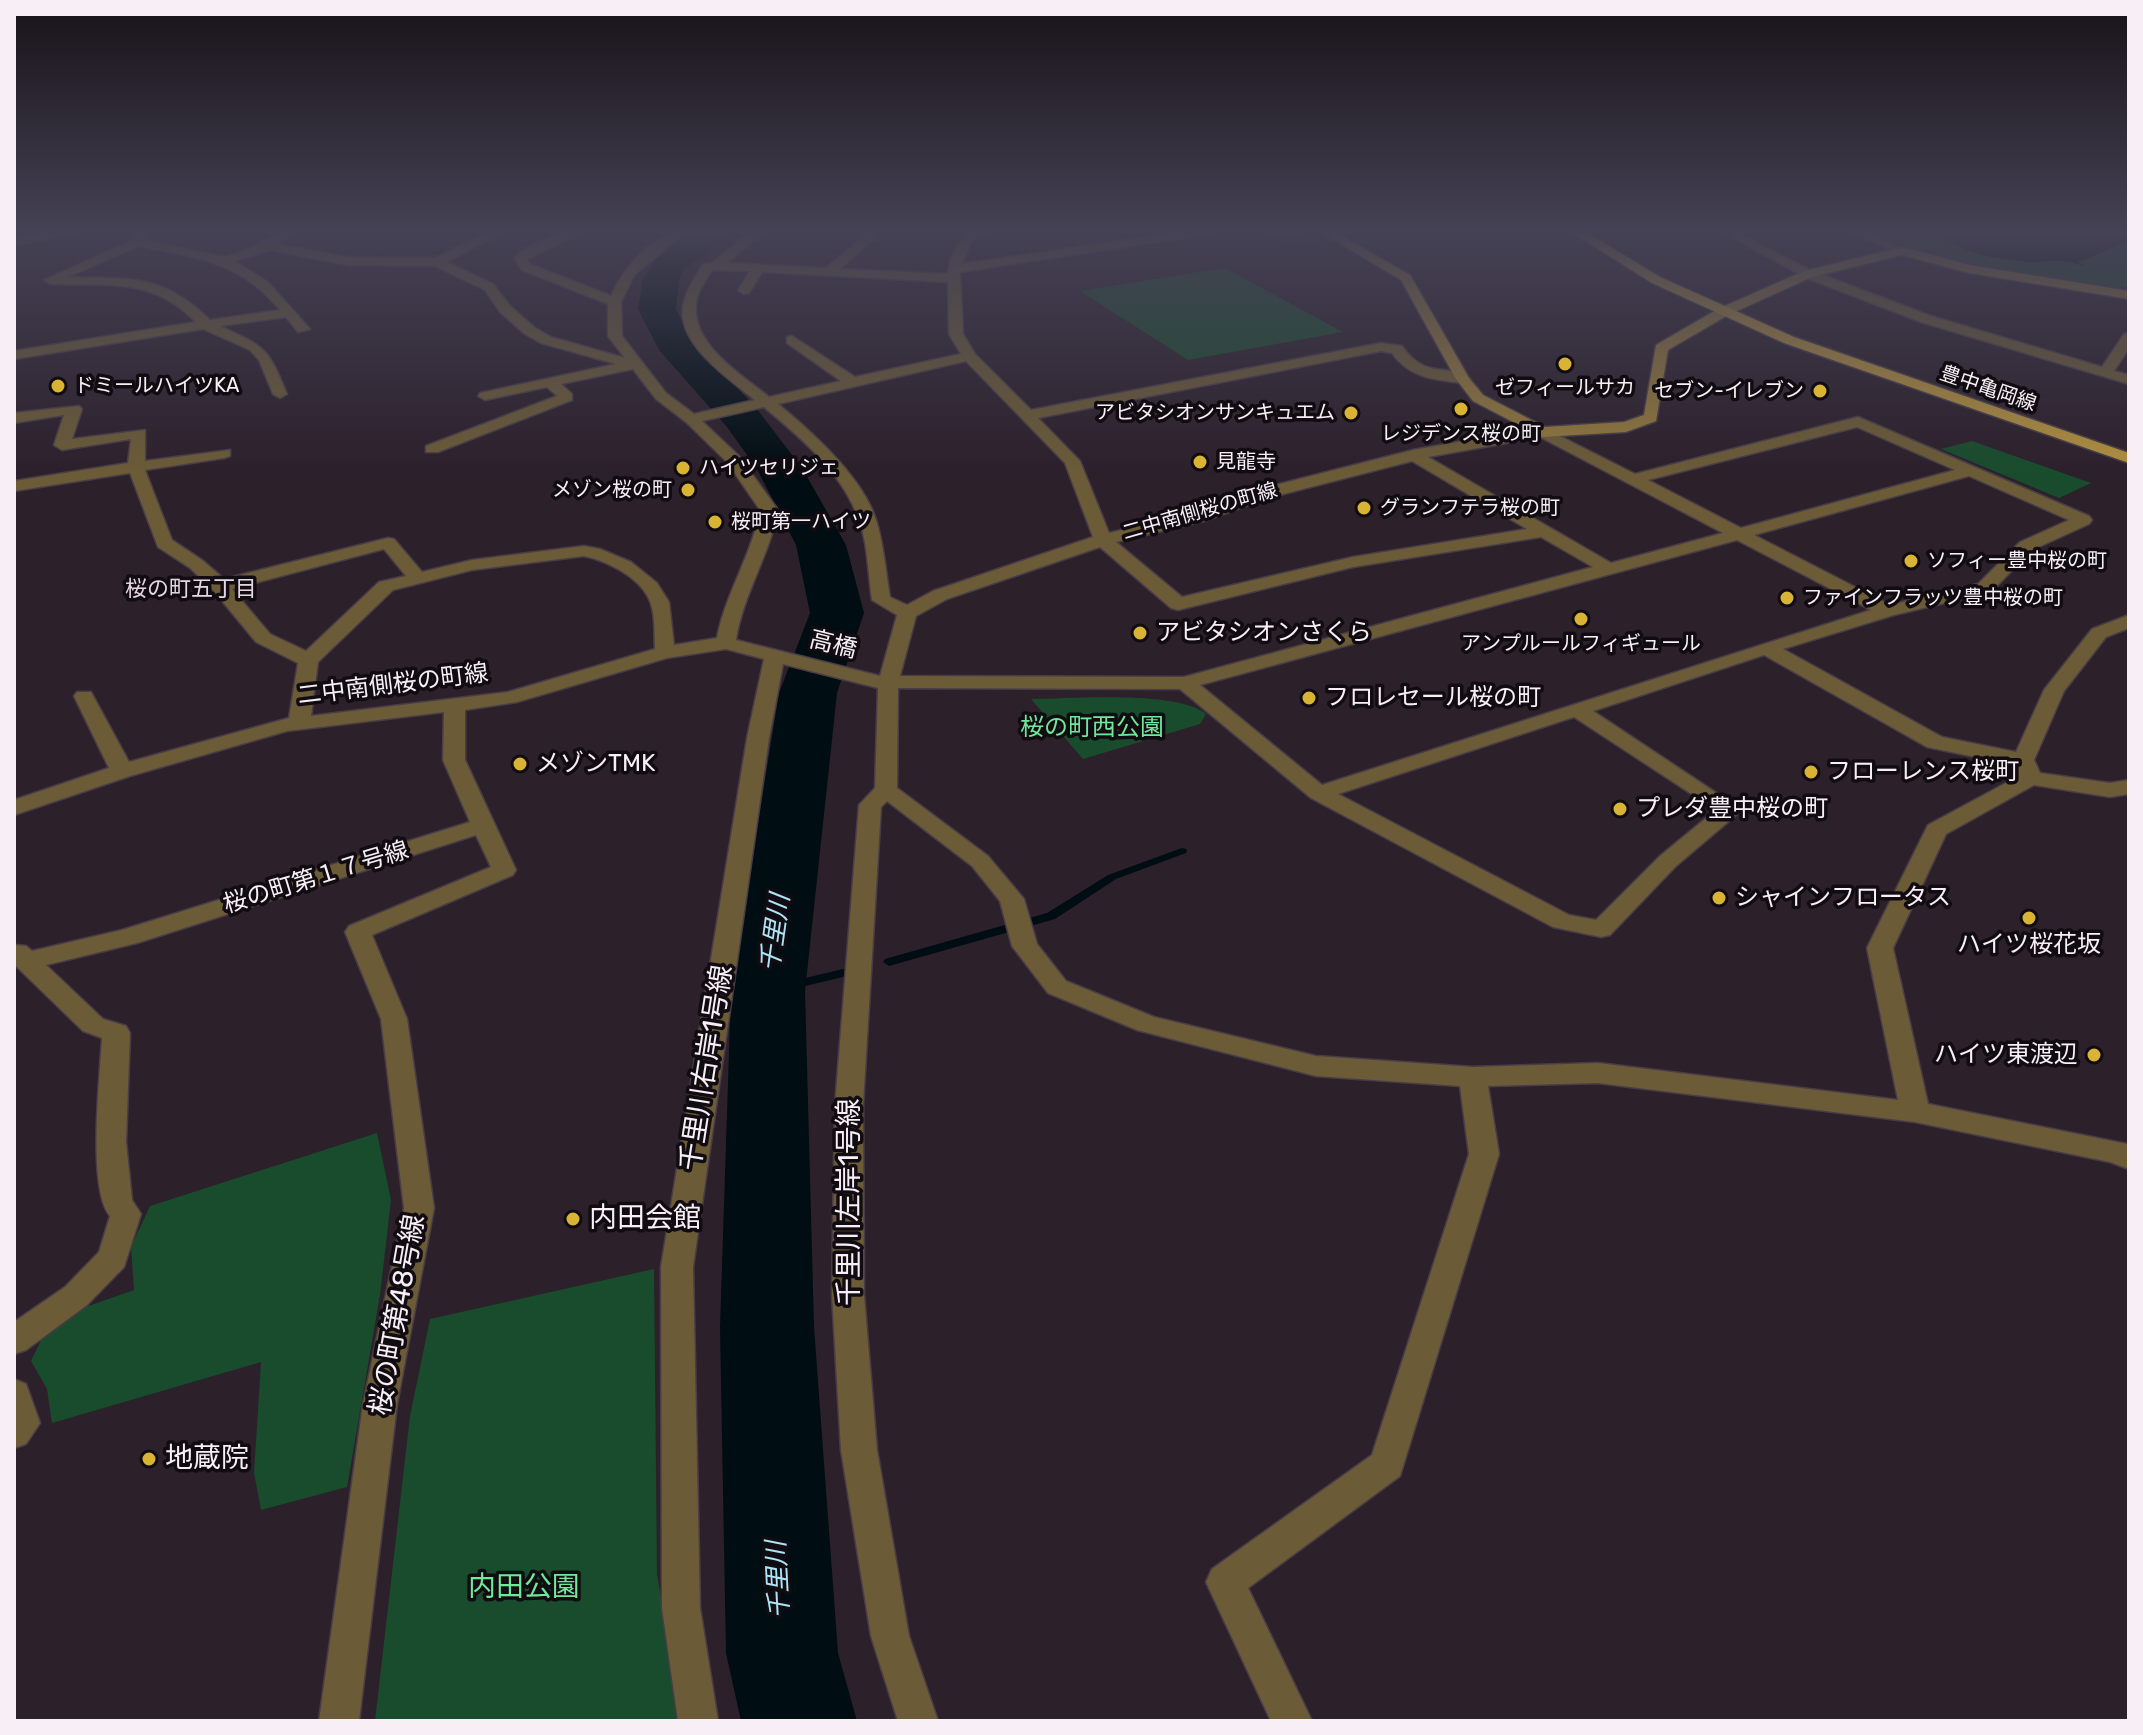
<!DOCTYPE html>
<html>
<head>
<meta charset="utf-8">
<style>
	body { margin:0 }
	#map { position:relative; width:2143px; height:1735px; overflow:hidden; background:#2c202b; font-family:Rubik,sans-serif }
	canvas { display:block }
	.frame { position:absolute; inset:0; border:16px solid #f7eef6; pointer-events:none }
</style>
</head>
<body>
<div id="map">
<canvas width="2143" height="1735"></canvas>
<div class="frame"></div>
</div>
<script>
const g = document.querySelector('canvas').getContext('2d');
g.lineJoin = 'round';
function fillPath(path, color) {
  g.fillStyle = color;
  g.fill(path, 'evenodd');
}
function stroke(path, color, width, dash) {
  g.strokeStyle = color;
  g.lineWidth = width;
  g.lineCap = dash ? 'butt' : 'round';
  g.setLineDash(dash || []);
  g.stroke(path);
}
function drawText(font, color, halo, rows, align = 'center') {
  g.font = font + ' Rubik,"Noto Sans JP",sans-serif';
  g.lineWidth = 7;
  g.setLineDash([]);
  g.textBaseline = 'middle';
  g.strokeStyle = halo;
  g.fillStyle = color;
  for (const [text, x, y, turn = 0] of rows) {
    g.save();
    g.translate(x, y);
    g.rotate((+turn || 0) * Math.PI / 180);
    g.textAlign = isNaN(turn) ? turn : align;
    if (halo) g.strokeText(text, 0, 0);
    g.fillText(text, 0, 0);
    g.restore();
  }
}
fillPath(new Path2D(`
	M 1871,231 L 2129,231 L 2129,287 L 2115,288 C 2033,275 1946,268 1871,231 Z
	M 1225,268 L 1343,332 L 1188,360 L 1080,291 Z
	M 1972,441 L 2091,483 L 2059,498 L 1941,449 Z
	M 1031,699 C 1072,699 1176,690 1206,714 L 1200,724 L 1083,759 Z
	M 377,1133 L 391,1200 L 380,1295 L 347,1487 L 261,1510 L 254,1473 L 261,1362 L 52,1423 L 47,1389 L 31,1361 L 43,1336 L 80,1309 L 134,1290 L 131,1247 L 150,1206 Z
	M 654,1269 L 657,1574 L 682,1721 L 375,1721 L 410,1416 L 430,1319 Z`), '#194c2c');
fillPath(new Path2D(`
	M 1288,231 L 1321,247 L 1294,252 L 1257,233 Z
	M 1938,231 C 1987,231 2086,222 2129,239 L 2129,242 L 2078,262 L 2085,267 C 2081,266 2078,264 2074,263 C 2061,259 2043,262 2030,262 C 2002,260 1955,254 1938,231 Z`), '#000d12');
fillPath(new Path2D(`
	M 1182,848 L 1186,849 L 1187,851 L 1186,853 L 1116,879 L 1055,919 L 889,966 L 883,962 L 885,959 L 1047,913 L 1108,875 Z
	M 843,969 L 847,970 L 849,973 L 847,976 L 768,995 L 764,994 L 762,991 L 764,988 L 768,987 Z`), '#000d12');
fillPath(new Path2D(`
	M 694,231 L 732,231 L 728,238 L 684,269 L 679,279 L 676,309 L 690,337 L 757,409 L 802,468 L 846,545 L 864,613 L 837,693 L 805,991 L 814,1327 L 838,1653 L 857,1721 L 741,1721 L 726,1653 L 720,1327 L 731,991 L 779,693 L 810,613 L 796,545 L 757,469 L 727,427 L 659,350 L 638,309 L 643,279 L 658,256 Z`), '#000d12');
const street = new Path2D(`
	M 56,231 L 80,231 L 14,246 L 14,238 Z
	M 135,231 L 147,231 L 144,240 C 159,243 217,257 226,256 C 253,252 270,231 297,231 L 276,244 L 347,257 L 435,258 L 490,231 L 505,231 L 447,262 L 493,284 L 510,306 L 535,328 L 551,337 L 625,358 L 608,336 L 608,304 L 522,270 L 514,258 C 531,242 561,231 585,231 L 527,259 L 530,264 L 611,296 C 624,268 653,231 687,231 L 634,275 L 621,302 L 622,336 L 666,393 L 694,414 L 755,400 C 727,377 670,340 685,298 C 689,286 697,274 703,264 L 712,263 L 751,231 L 764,231 L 727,263 L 826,268 L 870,231 L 883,231 L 840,269 L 948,274 C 950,249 963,230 989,231 L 971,242 L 962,264 L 1189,231 L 1217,231 L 1211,234 L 960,272 L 963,334 L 975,354 L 1031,410 L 1381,343 L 1402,346 C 1426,381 1448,362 1470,379 L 1463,383 C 1435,380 1409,378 1392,353 L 1381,351 L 1038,418 L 1080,461 L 1109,533 L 1192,513 L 1256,490 L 1413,450 L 1542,427 L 1635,474 L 1858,417 L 2089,516 L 2092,520 L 2089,524 L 2032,550 L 1991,592 L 1894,615 L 1783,649 L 1942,737 L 2016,752 L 2044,690 L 2092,629 L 2129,615 L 2129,628 L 2106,637 L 2064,691 L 2034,760 L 2040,773 L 2110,783 L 2129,780 L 2129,794 L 2110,797 L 2034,785 L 1946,834 L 1893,948 L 1928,1104 L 2127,1144 L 2129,1169 L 2110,1162 L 1915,1122 L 1598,1083 L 1488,1086 L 1499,1154 L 1400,1476 L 1248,1588 L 1312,1721 L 1271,1721 L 1206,1582 L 1212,1569 L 1372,1455 L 1469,1154 L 1460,1086 L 1316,1076 L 1137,1030 L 1048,993 L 1012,946 L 1000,901 L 972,866 L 887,801 L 881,807 L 863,1105 L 864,1295 L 877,1450 L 909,1636 L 938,1721 L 898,1721 L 871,1636 L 841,1450 L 832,1295 L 835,1105 L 859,805 L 875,788 L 878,688 L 783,664 L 769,738 L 693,1267 L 700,1608 L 718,1721 L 678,1721 L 662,1608 L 661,1267 L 747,738 L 764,659 L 726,649 L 667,658 L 517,702 L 465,710 L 465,760 L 516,870 L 513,875 L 372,935 L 407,1019 L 434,1208 L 397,1404 L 359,1721 L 319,1721 L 363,1404 L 404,1208 L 381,1019 L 345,932 L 349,926 L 491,867 L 476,835 L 137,943 L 46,965 L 103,1019 L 126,1026 L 130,1033 L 126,1142 L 132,1200 L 141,1214 L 124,1267 L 87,1305 L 26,1350 L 14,1354 L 14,1322 L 65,1287 L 99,1252 L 110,1216 C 87,1189 100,1076 102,1038 L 83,1031 L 17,967 L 14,964 L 14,945 L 26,946 L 32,951 L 122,930 L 470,822 L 443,760 L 444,712 L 287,731 L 130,776 L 14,815 L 14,800 L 109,768 L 74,696 L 77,692 L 91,692 L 129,762 L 289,718 L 298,663 L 256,642 L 213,590 L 190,568 L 158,547 L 130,473 L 14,491 L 14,481 L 128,463 L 131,439 L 62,450 L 54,445 L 64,415 L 14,423 L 14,413 L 79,406 L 82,409 L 72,439 L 145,430 L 145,461 L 230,450 L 230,456 L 224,458 L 145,470 L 172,540 L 202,560 L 224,579 L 388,538 L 394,539 L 422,572 L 472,560 L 584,546 L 600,549 L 631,562 L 657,583 L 669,602 L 674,645 L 717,638 C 725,594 752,555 760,510 L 727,462 L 686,422 L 656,399 L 633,369 L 561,384 L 572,394 L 572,400 L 438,452 L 426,452 L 426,446 L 557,396 L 547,387 L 485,400 L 478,396 L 480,393 L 616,364 L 541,343 L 525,334 L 500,312 L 485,290 L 435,266 L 347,265 L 270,250 L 235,261 L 268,282 L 310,329 L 298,332 L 286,317 L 220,326 C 266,347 268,348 287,394 L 280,398 L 273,394 L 259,360 L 250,350 L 203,329 L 14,359 L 14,351 L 196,322 C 152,277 109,286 50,284 L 44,280 L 133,240 ZM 139,246 C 198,258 239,261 280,310 L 210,320 C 162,273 130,279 68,277 ZM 712,270 L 750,271 L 738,290 L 744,294 L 749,293 L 762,272 L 948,282 L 949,334 L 961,354 L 855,377 L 792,336 L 787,337 L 787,343 L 841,381 L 769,397 C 741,374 687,342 697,299 C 699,289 707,279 712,270 ZM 966,361 L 1065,463 L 1093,537 L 933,591 L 907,605 L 890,597 C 886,573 884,547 877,523 C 865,479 812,432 778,404 ZM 764,407 C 800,437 843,473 859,520 C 868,544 868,575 872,600 L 897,615 L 880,676 L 736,640 C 743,594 770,555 778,510 L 739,456 L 702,421 ZM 1857,427 L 1955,470 L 1741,528 L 1648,480 ZM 1540,437 L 1723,533 L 1611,563 L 1428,457 ZM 1412,461 L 1527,529 L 1353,557 L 1182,597 L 1116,542 L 1204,521 L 1268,498 ZM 1969,476 L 2069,520 L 2020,542 L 1978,584 L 1890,605 L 1754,535 ZM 1541,537 L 1593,567 L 1184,677 L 900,676 L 916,616 L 947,599 L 1100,547 L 1171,608 L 1178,610 L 1353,567 ZM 1737,540 L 1871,610 L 1322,785 L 1200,685 ZM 384,549 L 406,576 L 379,582 L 306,651 L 270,634 L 232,589 ZM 584,556 C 607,561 637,576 648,597 C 656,612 654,633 655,649 L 508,692 L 311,716 L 318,662 L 393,590 L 472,570 ZM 1764,655 L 1927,747 L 2014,765 L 2019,776 L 1928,825 L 1867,948 L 1898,1100 L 1598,1063 L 1473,1067 L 1316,1056 L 1154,1017 L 1066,981 L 1037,944 L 1024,899 L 988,856 L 897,788 L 898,688 L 1180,689 L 1311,798 L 1553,927 L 1601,937 L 1610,935 L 1676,866 L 1742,810 L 1593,711 ZM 1574,717 L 1716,810 L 1660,856 L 1596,920 L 1569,915 L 1338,794 Z
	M 1721,231 L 1735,231 L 1812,271 L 1931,316 L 2102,367 L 2124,334 L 2129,333 L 2129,348 L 2114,371 L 2129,375 L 2129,384 L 1921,322 L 1804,277 Z
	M 1851,231 L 1866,231 L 1908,251 L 1898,254 Z
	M 14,1379 L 26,1384 L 40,1423 L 26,1444 L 14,1448 Z`);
const secondary = new Path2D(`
	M 1319,231 L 1333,231 L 1410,275 L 1469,378 L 1483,395 L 1545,427 L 1624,422 L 1644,415 L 1656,345 L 1718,309 L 1804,271 L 1902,247 L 1970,265 L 2129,291 L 2129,299 L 1969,273 L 1902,255 L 1812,277 L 1728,315 L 1668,350 L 1656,421 L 1626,432 L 1542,437 L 1473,401 L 1456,379 L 1401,280 Z`);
const primary = new Path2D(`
	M 1570,231 L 1584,231 L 1660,277 L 1794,337 L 2129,453 L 2129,463 L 1784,343 L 1652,283 Z`);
stroke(street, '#483d47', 3);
stroke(secondary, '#483d47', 3);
stroke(primary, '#483d47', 3);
fillPath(street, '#6b5b36');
fillPath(secondary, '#93793b');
fillPath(primary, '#b2903d');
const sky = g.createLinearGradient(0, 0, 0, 474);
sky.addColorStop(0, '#181218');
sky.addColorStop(0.49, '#454255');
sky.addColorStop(1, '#45425500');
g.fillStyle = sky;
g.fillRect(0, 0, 2143, 474);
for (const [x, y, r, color] of [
	[1565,364,8,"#d9b434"],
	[58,386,8,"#d9b434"],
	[1820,391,8,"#d9b434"],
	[1461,409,8,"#d9b434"],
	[1351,413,8,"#d9b434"],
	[1200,462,8,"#d9b434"],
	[683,468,8,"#d9b434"],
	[688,490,8,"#d9b434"],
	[1364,508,8,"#d9b434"],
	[715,522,8,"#d9b434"],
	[1911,561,8,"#d9b434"],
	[1787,598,8,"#d9b434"],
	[1581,619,8,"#d9b434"],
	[1140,633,8,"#d9b434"],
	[1309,698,8,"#d9b434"],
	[520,764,8,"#d9b434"],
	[1811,772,8,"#d9b434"],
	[1620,809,8,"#d9b434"],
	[1719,898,8,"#d9b434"],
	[2029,918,8,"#d9b434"],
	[2094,1055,8,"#d9b434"],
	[573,1219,8,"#d9b434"],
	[149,1459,8,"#d9b434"]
]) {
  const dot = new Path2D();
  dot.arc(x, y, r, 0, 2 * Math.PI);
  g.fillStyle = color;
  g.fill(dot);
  stroke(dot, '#110c11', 3);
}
drawText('20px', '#f7eef6', '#110c11', [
	["ドミールハイツKA",74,386],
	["ゼフィールサカ",1565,388,"center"],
	["セブン-イレブン",1804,391,"right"],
	["アビタシオンサンキュエム",1335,413,"right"],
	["レジデンス桜の町",1461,434,"center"],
	["見龍寺",1216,462],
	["ハイツセリジェ",699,468],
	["メゾン桜の町",672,490,"right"],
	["グランフテラ桜の町",1380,508],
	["桜町第一ハイツ",731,522],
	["ソフィー豊中桜の町",1927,561],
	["ファインフラッツ豊中桜の町",1803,598],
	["アンプルールフィギュール",1581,644,"center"]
], 'left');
drawText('20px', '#f7eef6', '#110c11', [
	["豊中亀岡線",1988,389,19],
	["二中南側桜の町線",1200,512,-16]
]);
drawText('22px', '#e6d5e4', '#110c11', [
	["桜の町五丁目",191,590]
]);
drawText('24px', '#f7eef6', '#110c11', [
	["アビタシオンさくら",1156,633],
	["フロレセール桜の町",1325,698],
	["メゾンTMK",536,764],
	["フローレンス桜町",1827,772],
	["プレダ豊中桜の町",1636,809],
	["シャインフロータス",1735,898],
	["ハイツ桜花坂",2029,945,"center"],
	["ハイツ東渡辺",2078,1055,"right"]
], 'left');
drawText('24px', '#f7eef6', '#110c11', [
	["高橋",833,645,14],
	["二中南側桜の町線",393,685,-7],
	["桜の町第１７号線",316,878,-17]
]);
drawText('24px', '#6fe999', '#110c11', [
	["桜の町西公園",1092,728]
]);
drawText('italic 26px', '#ace5f7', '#110c11', [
	["千里川",776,933,-82],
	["千里川",779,1580,-93]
]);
drawText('28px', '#f7eef6', '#110c11', [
	["千里川右岸1号線",707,1068,-81],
	["千里川左岸1号線",850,1202,-90],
	["桜の町第48号線",398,1315,-80]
]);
drawText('28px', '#f7eef6', '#110c11', [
	["内田会館",589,1219],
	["地蔵院",165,1459]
], 'left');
drawText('28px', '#6fe999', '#110c11', [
	["内田公園",524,1588]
]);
</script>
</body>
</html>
